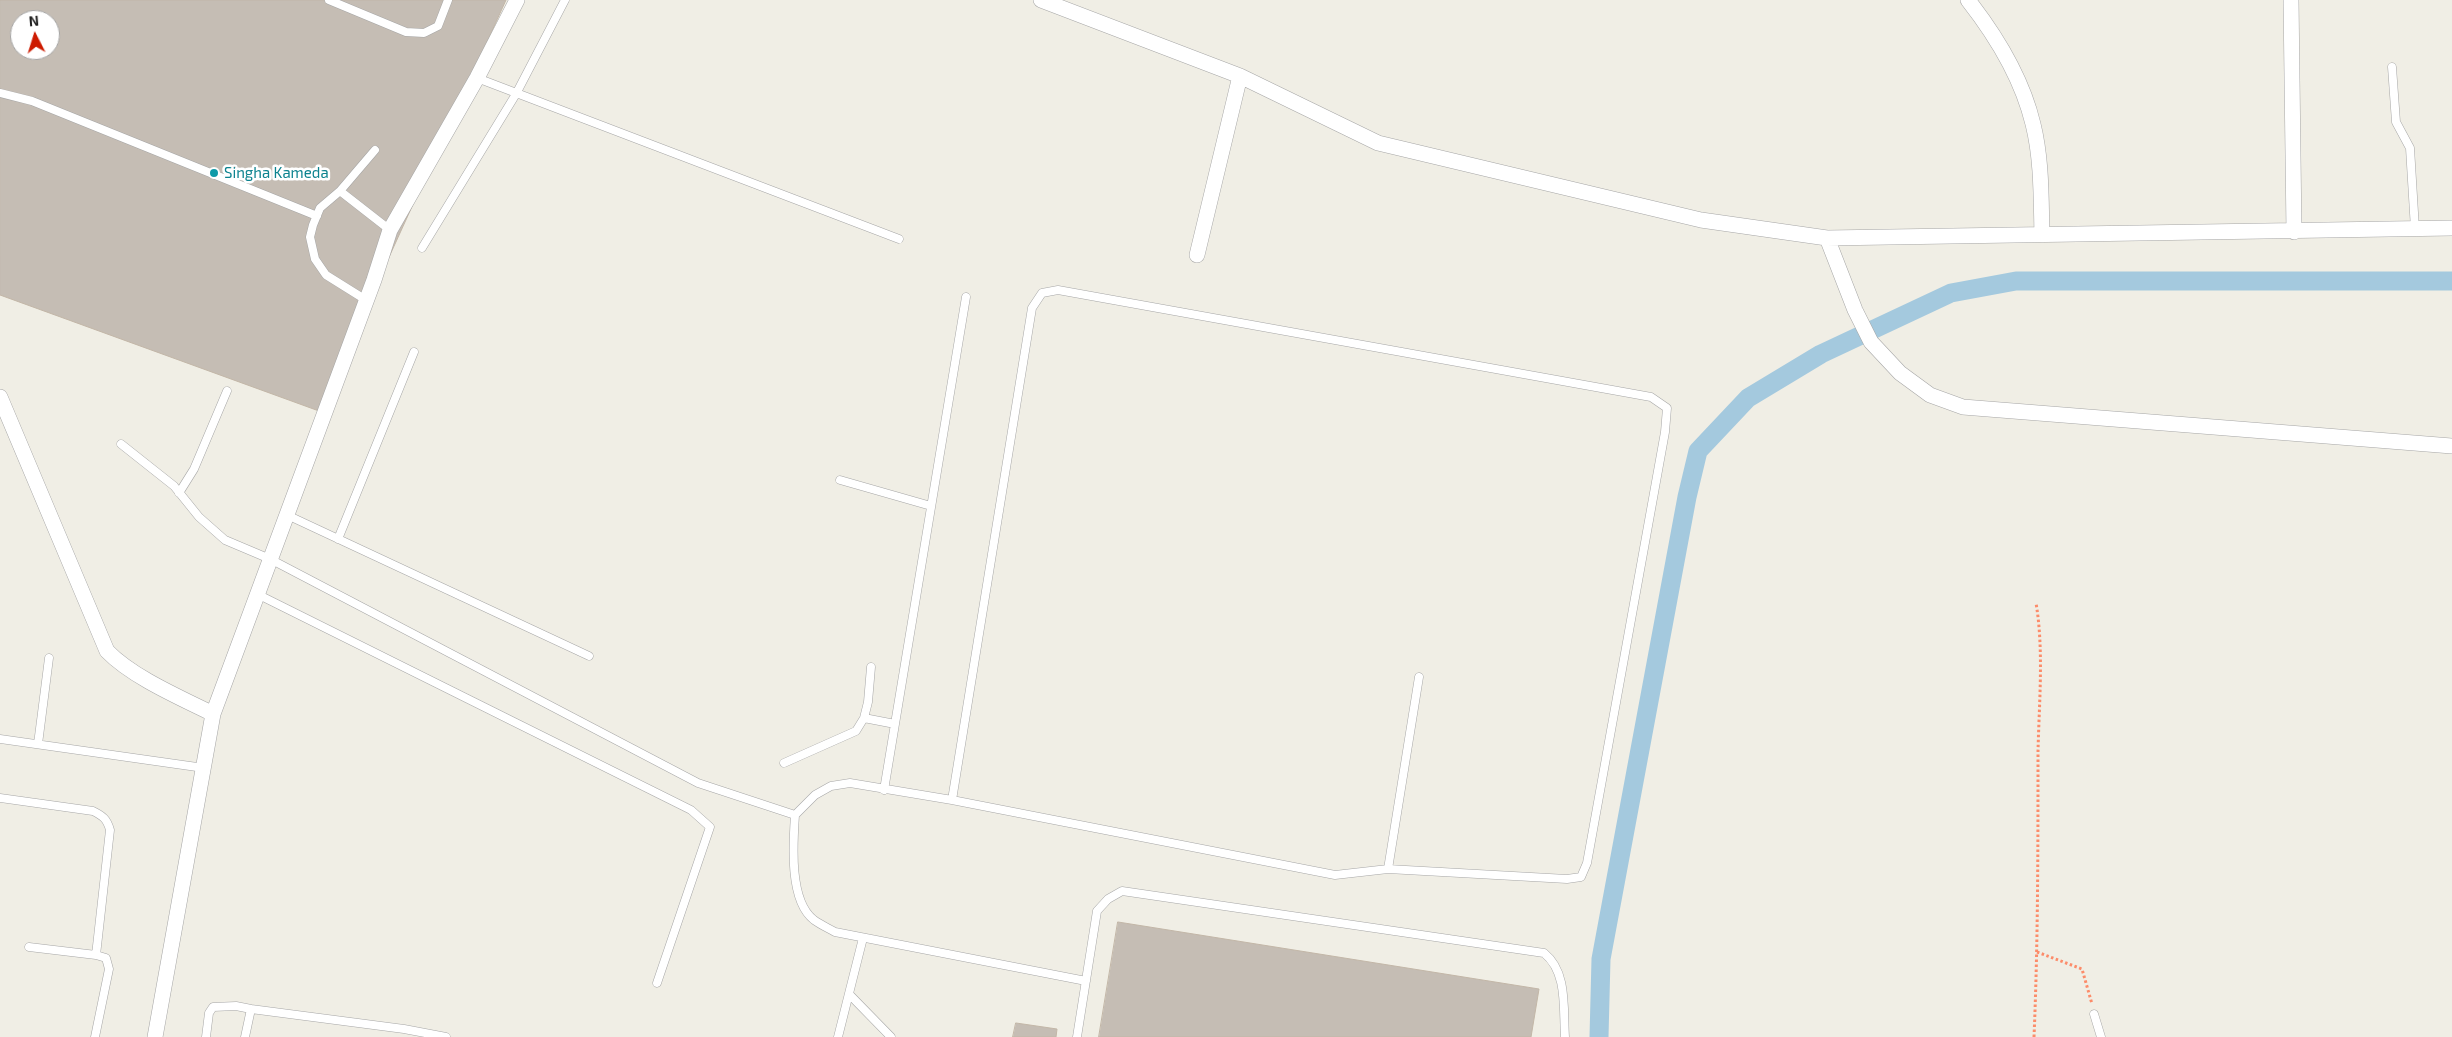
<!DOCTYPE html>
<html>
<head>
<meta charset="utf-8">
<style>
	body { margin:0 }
	#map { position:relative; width:2452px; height:1037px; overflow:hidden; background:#f0eee5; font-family:"Exo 2",sans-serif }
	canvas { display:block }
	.north { position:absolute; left:10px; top:10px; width:50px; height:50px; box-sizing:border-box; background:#fff; border:1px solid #a5a5a5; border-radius:50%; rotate:355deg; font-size:14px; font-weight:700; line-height:20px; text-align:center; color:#1f1f1f }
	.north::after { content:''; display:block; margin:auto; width:18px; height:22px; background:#cd1b00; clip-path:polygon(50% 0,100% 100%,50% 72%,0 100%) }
</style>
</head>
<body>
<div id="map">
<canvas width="2452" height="1037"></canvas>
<div class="north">N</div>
</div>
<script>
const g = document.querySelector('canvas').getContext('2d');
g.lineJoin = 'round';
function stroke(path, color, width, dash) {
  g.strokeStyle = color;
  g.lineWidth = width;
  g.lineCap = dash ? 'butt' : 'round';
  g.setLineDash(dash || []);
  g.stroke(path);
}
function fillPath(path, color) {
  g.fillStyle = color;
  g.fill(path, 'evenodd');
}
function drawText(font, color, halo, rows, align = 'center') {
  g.font = font + ' "Exo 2",sans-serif';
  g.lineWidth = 5;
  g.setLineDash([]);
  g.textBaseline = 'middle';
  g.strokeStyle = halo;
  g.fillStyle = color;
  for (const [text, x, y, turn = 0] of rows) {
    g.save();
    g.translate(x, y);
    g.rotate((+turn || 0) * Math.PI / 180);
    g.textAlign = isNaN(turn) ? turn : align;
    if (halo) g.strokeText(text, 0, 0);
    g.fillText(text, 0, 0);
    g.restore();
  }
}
stroke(new Path2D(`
	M 1599,1037 L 1601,959 L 1687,497 L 1698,451 L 1748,398 L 1821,354 L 1951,293 L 2016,281 L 2452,281`), '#a4c9de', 19);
const building = new Path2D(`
	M 0,0 L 506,0 L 319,411 L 0,295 ZM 20,20 L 50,20 L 50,50 L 20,50 Z
	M 1118,922 L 1539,989 L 1531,1037 L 1099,1037 Z
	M 1016,1023 L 1057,1029 L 1056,1037 L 1013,1037 Z`);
fillPath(building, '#c5bdb4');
stroke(building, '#c2b6a7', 1);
const service = new Path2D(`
	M 329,0 L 406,32 L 424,33 L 438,26 L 448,0
	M 2392,67 L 2396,122 L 2410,148 L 2415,229
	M 477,78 L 899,239
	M 0,93 L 32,101 L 317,216
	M 340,191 L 390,230
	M 422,248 L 516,94 L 565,0
	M 366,300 L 326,275 L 315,259 L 310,237 L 313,225 L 320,208 L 340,191 L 375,150
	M 121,444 L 174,486 L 199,517 L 225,540 L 270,559 L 698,783 L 795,815 C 793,844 789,901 814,920 C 821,925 828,928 835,932 L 1086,981
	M 840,480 L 931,506
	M 179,493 L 194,469 L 227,391
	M 287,515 L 589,656
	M 338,539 L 414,352
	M 257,594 L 691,810 L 710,827 L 657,983
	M 864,718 L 895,724
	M 0,739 L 204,768
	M 38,744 L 49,658
	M 784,763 L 856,731 L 864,718 L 868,702 L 871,667
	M 884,790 L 966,297
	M 0,798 L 93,811 C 103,816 107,819 110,830 L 96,955
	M 795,815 L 815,795 L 831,786 L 850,783 L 952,800 L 1335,875 L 1388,869 L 1567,879 L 1581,877 L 1587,863 L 1665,432 L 1667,408 L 1651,397 L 1058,290 L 1042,293 L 1032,308 L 952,800
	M 1388,869 L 1419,677
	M 29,947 L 96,955 L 106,958 L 109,969 L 95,1037
	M 849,994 L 891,1037
	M 2094,1014 L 2101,1037
	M 206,1037 L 209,1013 L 213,1007 L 236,1006 L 251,1009
	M 245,1037 L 251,1009 L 404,1029 L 446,1037
	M 838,1037 L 863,938
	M 1077,1037 L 1097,911 L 1108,899 L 1122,891 L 1544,953 C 1568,972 1563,1009 1565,1037`);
const minor = new Path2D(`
	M 1041,0 L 1240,76 L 1378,143 L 1701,220 L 1827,238 L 2452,228
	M 1968,0 C 1997,37 2022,78 2033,124 C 2042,160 2041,199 2042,235
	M 2291,0 L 2294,232
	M 1827,238 L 1855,310 L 1871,342 L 1900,373 L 1930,395 L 1963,407 L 2452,446
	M 1197,255 L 1240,76
	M 0,397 L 107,651 C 132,677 181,698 213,714
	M 155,1037 L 213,714 L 374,280 L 390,230 L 477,78 L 517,0`);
stroke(service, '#a6a6a6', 9);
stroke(minor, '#a6a6a6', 16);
stroke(new Path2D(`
	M 2037,952 L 2082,969 L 2092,1004
	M 2034,1037 C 2038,942 2038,847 2038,752 C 2039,704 2044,650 2036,603`), '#fc8c6a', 3, [2.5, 2.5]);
stroke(service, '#fff', 8);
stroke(minor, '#fff', 15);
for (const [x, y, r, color] of [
	[214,173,5,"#0f9aa8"]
]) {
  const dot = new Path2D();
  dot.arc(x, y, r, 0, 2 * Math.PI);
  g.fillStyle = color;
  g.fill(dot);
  stroke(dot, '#fff', 2);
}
drawText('15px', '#0d838f', '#fff', [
	["Singha Kameda",224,173]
], 'left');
</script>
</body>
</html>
